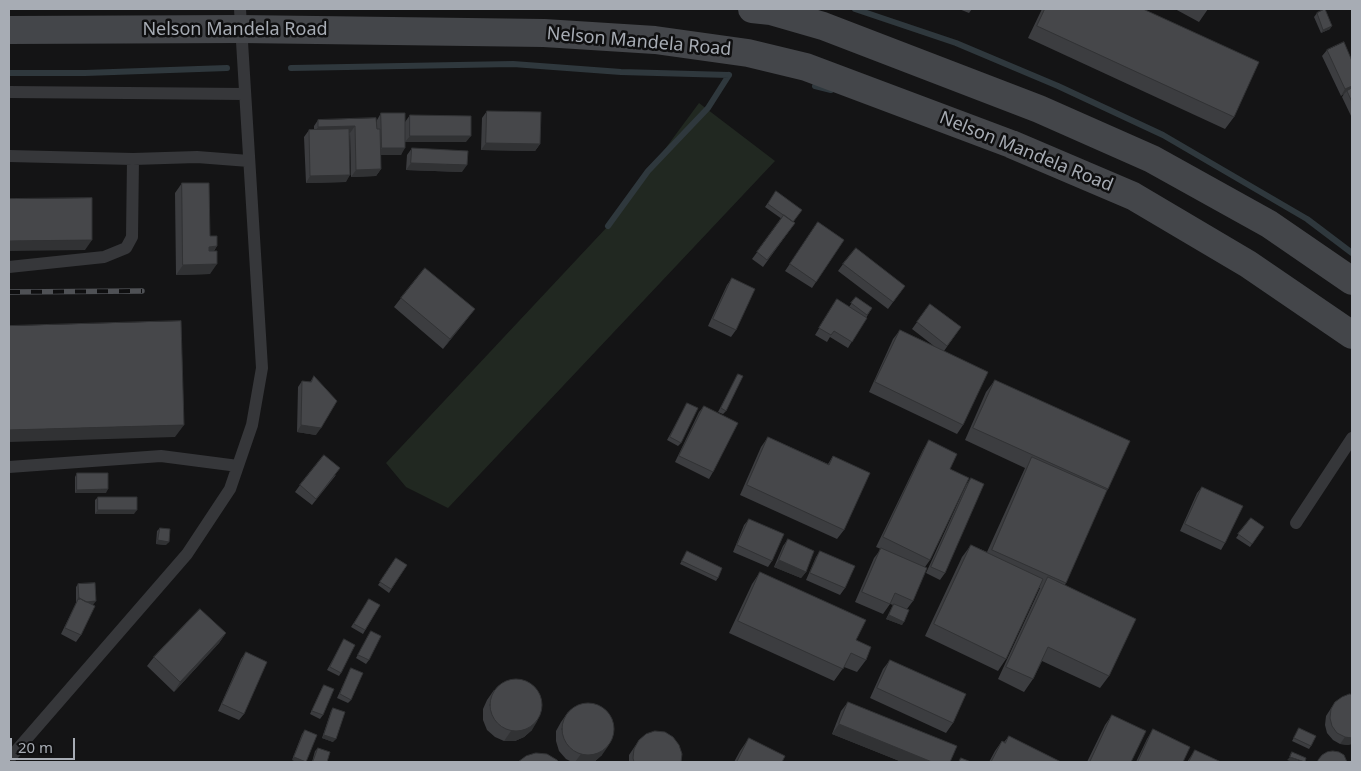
<!DOCTYPE html>
<html>
<head>
<meta charset="utf-8">
<style>
	body { margin:0 }
	#map { position:relative; width:1361px; height:771px; overflow:hidden; background:#141415; font-family:"Noto Sans",sans-serif }
	canvas { display:block }
	.frame { position:absolute; inset:0; border:10px solid #a7acb4; pointer-events:none }
	.scale { position:absolute; left:10px; top:738px; width:65px; height:22px; box-sizing:border-box; border:2px solid #a7acb4; border-top:0; padding-left:6px; font-size:15px; line-height:18px; white-space:nowrap; color:#a7acb4; -webkit-text-stroke:4px #0f0f10; paint-order:stroke }
</style>
</head>
<body>
<div id="map">
<canvas width="1361" height="771"></canvas>
<div class="frame"></div>
<div class="scale">20 m</div>
</div>
<script>
const g = document.querySelector('canvas').getContext('2d');
g.lineJoin = 'round';
function fillPath(path, color) {
  g.fillStyle = color;
  g.fill(path, 'evenodd');
}
function stroke(path, color, width, dash) {
  g.strokeStyle = color;
  g.lineWidth = width;
  g.lineCap = dash ? 'butt' : 'round';
  g.setLineDash(dash || []);
  g.stroke(path);
}
function drawText(font, color, halo, rows, align = 'center') {
  g.font = font + ' "Noto Sans",sans-serif';
  g.lineWidth = 5;
  g.setLineDash([]);
  g.textBaseline = 'middle';
  g.strokeStyle = halo;
  g.fillStyle = color;
  for (const [text, x, y, turn = 0] of rows) {
    g.save();
    g.translate(x, y);
    g.rotate((+turn || 0) * Math.PI / 180);
    g.textAlign = isNaN(turn) ? turn : align;
    if (halo) g.strokeText(text, 0, 0);
    g.fillText(text, 0, 0);
    g.restore();
  }
}
fillPath(new Path2D(`
	M 699,103 L 775,161 L 448,508 L 406,487 L 386,463 L 608,226 Z`), '#212821');
stroke(new Path2D(`
	M 855,9 L 956,43 L 1058,86 L 1163,135 L 1307,219 L 1352,253
	M 291,68 L 513,64 L 621,72 L 729,75
	M 9,73 L 85,73 L 227,68
	M 815,86 L 831,90
	M 608,226 L 648,171 L 708,108 L 729,75`), '#2f383d', 6);
stroke(new Path2D(`
	M 9,92 L 245,94
	M 9,156 L 133,159 L 197,157 L 249,161
	M 9,267 L 104,257 L 126,248 L 132,237 L 133,159
	M 9,467 L 161,456 L 238,466
	M 1296,523 L 1352,438
	M 9,759 L 187,554 L 230,489 L 252,425 L 262,368 L 240,9`), '#36373a', 12);
stroke(new Path2D(`
	M 752,9 L 771,11 L 823,26 L 1039,109 L 1152,159 L 1269,224 L 1352,281
	M 9,30 L 241,29 L 544,33 L 655,40 L 748,53 L 806,67 L 1011,144 L 1133,196 L 1248,264 L 1352,335`), '#44464a', 28);
const rail = new Path2D(`
	M 9,292 L 142,291`);
stroke(rail, '#4f5155', 5.5);
stroke(rail, '#0f0f10', 4, [11]);
fillPath(new Path2D(`
	M 959,9 L 972,9 L 969,13 Z
	M 1042,9 L 1143,9 L 1234,117 L 1225,129 L 1028,38 Z
	M 1175,9 L 1208,9 L 1199,22 Z
	M 1317,13 L 1330,29 L 1321,33 L 1314,17 Z
	M 1327,50 L 1352,61 L 1352,118 L 1342,97 L 1344,94 L 1341,96 L 1322,56 Z
	M 487,111 L 540,144 L 535,151 L 481,150 L 482,118 Z
	M 381,113 L 405,122 L 410,115 L 466,142 L 405,142 L 401,155 L 381,155 L 381,169 L 376,176 L 351,177 L 350,133 L 346,182 L 306,183 L 304,137 L 309,130 L 314,130 L 314,126 L 318,120 L 377,129 L 377,120 Z
	M 412,148 L 462,172 L 406,170 L 407,155 Z
	M 182,183 L 210,236 L 217,246 L 214,251 L 210,274 L 176,275 L 175,193 Z
	M 776,191 L 793,222 L 795,223 L 763,267 L 752,259 L 782,219 L 765,207 Z
	M 818,222 L 844,240 L 812,288 L 785,271 Z
	M 843,264 L 905,286 L 888,309 L 838,271 Z
	M 732,278 L 736,330 L 731,337 L 708,326 L 727,285 Z
	M 856,297 L 872,308 L 848,348 L 830,337 L 827,342 L 815,335 L 837,299 L 849,307 Z
	M 401,298 L 468,318 L 443,349 L 394,307 Z
	M 930,304 L 961,327 L 944,351 L 963,425 L 957,434 L 869,392 L 893,339 L 900,330 L 934,346 L 912,329 Z
	M 738,374 L 726,411 L 723,414 L 718,412 Z
	M 314,376 L 316,435 L 297,432 L 298,387 L 302,381 L 310,382 Z
	M 995,380 L 1108,489 L 1106,492 L 1065,585 L 1109,676 L 1100,688 L 1042,661 L 1033,679 L 1024,692 L 998,679 L 1040,588 L 1039,588 L 1006,659 L 998,671 L 925,636 L 962,557 L 971,545 L 987,552 L 1025,468 L 965,440 L 986,392 Z
	M 687,403 L 681,443 L 678,446 L 667,440 Z
	M 704,406 L 713,472 L 709,479 L 675,462 L 699,412 Z
	M 768,437 L 828,464 L 833,456 L 844,530 L 837,539 L 740,495 L 761,447 Z
	M 929,440 L 950,469 L 930,560 L 925,567 L 913,601 L 907,609 L 902,625 L 886,619 L 893,605 L 890,604 L 883,614 L 855,602 L 874,558 L 881,549 L 876,547 L 923,450 Z
	M 77,473 L 106,493 L 75,493 L 75,477 Z
	M 336,475 L 312,505 L 295,492 L 300,485 Z
	M 971,478 L 945,573 L 940,580 L 926,573 L 966,485 Z
	M 1202,487 L 1225,543 L 1221,550 L 1180,531 L 1197,493 Z
	M 98,497 L 134,514 L 95,514 L 95,500 Z
	M 1251,518 L 1264,527 L 1250,547 L 1236,538 Z
	M 749,519 L 772,561 L 768,567 L 733,552 L 744,525 Z
	M 160,528 L 166,545 L 156,544 L 157,531 Z
	M 788,539 L 806,572 L 801,578 L 774,567 L 783,546 Z
	M 687,551 L 718,578 L 716,581 L 680,564 Z
	M 820,551 L 845,588 L 840,595 L 806,580 L 816,557 Z
	M 396,558 L 407,565 L 389,593 L 378,585 Z
	M 760,572 L 856,640 L 866,660 L 857,672 L 844,667 L 834,681 L 729,633 L 752,584 Z
	M 78,584 L 93,605 L 92,605 L 81,635 L 76,642 L 61,634 L 76,603 L 76,587 Z
	M 369,599 L 380,605 L 363,634 L 351,627 Z
	M 371,631 L 369,660 L 366,664 L 356,658 Z
	M 226,633 L 219,643 L 174,692 L 147,666 L 154,657 Z
	M 344,639 L 341,673 L 339,676 L 327,670 Z
	M 246,652 L 244,714 L 239,720 L 218,711 L 241,659 Z
	M 890,660 L 953,723 L 946,733 L 870,698 L 883,669 Z
	M 351,668 L 351,700 L 348,703 L 337,698 L 349,672 Z
	M 324,685 L 323,715 L 320,719 L 310,714 L 322,688 Z
	M 494,690 L 532,730 L 524,737 L 515,741 L 504,741 L 495,737 L 487,730 L 483,720 L 483,709 L 487,700 Z
	M 848,702 L 950,762 L 902,762 L 832,734 L 841,711 Z
	M 1335,702 L 1349,745 L 1340,744 L 1333,740 L 1327,733 L 1325,725 L 1326,716 Z
	M 333,708 L 333,742 L 322,738 L 331,711 Z
	M 568,712 L 602,755 L 594,762 L 572,762 L 566,759 L 559,751 L 556,741 L 556,731 L 561,722 Z
	M 1112,715 L 1131,762 L 1087,762 L 1105,725 Z
	M 1299,728 L 1311,746 L 1309,749 L 1292,741 Z
	M 1153,729 L 1183,762 L 1136,762 L 1147,739 Z
	M 305,730 L 317,735 L 292,760 L 302,734 Z
	M 1009,736 L 1061,762 L 989,762 L 995,751 L 1002,741 L 1004,742 Z
	M 749,738 L 782,762 L 734,762 L 740,751 Z
	M 639,740 L 681,762 L 629,762 L 629,755 Z
	M 318,748 L 327,762 L 312,762 L 315,751 Z
	M 1195,750 L 1221,762 L 1187,762 Z`), '#3c3d40');
fillPath(new Path2D(`
	M 1332,26 L 1330,29 L 1321,33 L 1323,30 Z
	M 1352,86 L 1352,90 L 1347,91 L 1344,94 L 1341,96 L 1345,89 Z
	M 355,126 L 350,133 L 314,134 L 318,127 Z
	M 410,136 L 471,136 L 466,142 L 405,142 Z
	M 486,143 L 540,144 L 535,151 L 481,150 Z
	M 382,148 L 405,148 L 401,155 L 377,155 Z
	M 411,163 L 467,165 L 462,172 L 406,170 Z
	M 381,169 L 376,176 L 351,177 L 356,170 Z
	M 350,175 L 346,182 L 306,183 L 310,176 Z
	M 92,240 L 85,250 L 9,251 L 9,241 Z
	M 217,246 L 210,256 L 209,247 Z
	M 217,264 L 210,274 L 176,275 L 183,265 Z
	M 475,309 L 468,318 L 443,349 L 450,339 Z
	M 184,425 L 175,437 L 9,442 L 9,430 Z
	M 301,425 L 321,428 L 316,435 L 297,432 Z
	M 108,489 L 106,493 L 75,493 L 77,490 Z
	M 98,510 L 137,510 L 134,514 L 95,514 Z
	M 158,540 L 169,542 L 166,545 L 156,544 Z
	M 779,560 L 806,572 L 801,578 L 774,567 Z
	M 96,601 L 93,605 L 76,605 L 79,602 Z
	M 889,615 L 904,622 L 902,625 L 886,619 Z
	M 226,633 L 219,643 L 174,692 L 180,682 Z
	M 538,720 L 532,730 L 524,737 L 515,741 L 504,741 L 511,731 Z
	M 839,724 L 932,762 L 902,762 L 832,734 Z
	M 324,735 L 336,739 L 333,742 L 322,738 Z
	M 1345,737 L 1352,738 L 1352,744 L 1349,745 L 1340,744 Z
	M 609,745 L 602,755 L 594,762 L 575,762 L 581,754 Z
	M 294,757 L 306,762 L 296,762 L 292,760 Z
	M 1290,757 L 1303,762 L 1293,762 L 1287,760 Z`), '#313234');
const building = new Path2D(`
	M 1045,9 L 1143,9 L 1259,62 L 1234,117 L 1037,26 Z
	M 1325,9 L 1332,26 L 1323,30 L 1317,13 Z
	M 1344,42 L 1352,61 L 1352,86 L 1345,89 L 1327,50 Z
	M 1352,88 L 1352,102 L 1347,91 Z
	M 487,111 L 541,112 L 540,144 L 486,143 Z
	M 381,113 L 405,113 L 405,148 L 382,148 Z
	M 410,115 L 471,116 L 471,136 L 410,136 Z
	M 376,118 L 377,129 L 380,129 L 381,169 L 356,170 L 355,126 L 318,127 L 318,120 Z
	M 349,129 L 350,175 L 310,176 L 309,130 Z
	M 412,148 L 468,151 L 467,165 L 411,163 Z
	M 182,183 L 209,183 L 210,236 L 217,236 L 217,246 L 209,247 L 209,251 L 217,251 L 217,264 L 183,265 Z
	M 776,191 L 802,210 L 793,222 L 768,204 Z
	M 92,198 L 92,240 L 9,241 L 9,199 Z
	M 784,215 L 795,223 L 767,260 L 757,252 Z
	M 818,222 L 844,240 L 816,282 L 790,264 Z
	M 856,248 L 905,286 L 893,302 L 843,264 Z
	M 425,268 L 475,309 L 450,339 L 401,298 Z
	M 732,278 L 755,289 L 736,330 L 713,319 Z
	M 856,297 L 872,308 L 867,315 L 851,303 Z
	M 837,299 L 867,318 L 852,342 L 834,331 L 831,335 L 819,328 Z
	M 930,304 L 961,327 L 947,346 L 917,322 Z
	M 181,321 L 184,425 L 9,430 L 9,326 Z
	M 900,330 L 988,372 L 963,425 L 875,382 Z
	M 738,374 L 743,376 L 726,411 L 721,408 Z
	M 314,376 L 337,401 L 321,428 L 301,425 L 302,381 L 311,382 Z
	M 995,380 L 1130,441 L 1108,489 L 973,428 Z
	M 687,403 L 698,408 L 681,443 L 670,437 Z
	M 704,406 L 738,423 L 713,472 L 679,456 Z
	M 768,437 L 829,465 L 833,456 L 870,473 L 844,530 L 747,485 Z
	M 929,440 L 957,454 L 950,469 L 969,478 L 930,560 L 883,537 Z
	M 324,455 L 340,468 L 316,499 L 300,485 Z
	M 1032,457 L 1107,490 L 1066,583 L 992,550 Z
	M 77,473 L 108,473 L 108,489 L 77,490 Z
	M 971,478 L 984,484 L 945,573 L 931,567 Z
	M 1202,487 L 1243,506 L 1225,543 L 1185,524 Z
	M 98,497 L 137,497 L 137,510 L 98,510 Z
	M 1251,518 L 1264,527 L 1252,544 L 1238,534 Z
	M 749,519 L 784,534 L 772,561 L 737,545 Z
	M 160,528 L 170,529 L 169,542 L 158,540 Z
	M 788,539 L 814,551 L 806,572 L 779,560 Z
	M 971,545 L 1043,579 L 1006,659 L 934,624 Z
	M 881,548 L 927,568 L 913,601 L 895,593 L 890,604 L 862,592 Z
	M 687,551 L 722,568 L 718,578 L 682,561 Z
	M 820,551 L 855,566 L 845,588 L 810,573 Z
	M 396,558 L 407,565 L 391,589 L 380,582 Z
	M 760,572 L 866,620 L 856,640 L 871,647 L 866,660 L 851,653 L 843,669 L 738,621 Z
	M 1048,577 L 1136,619 L 1109,676 L 1048,647 L 1033,679 L 1006,667 Z
	M 95,583 L 96,601 L 86,602 L 79,598 L 79,600 L 78,584 Z
	M 79,598 L 95,606 L 81,635 L 65,628 Z
	M 369,599 L 380,605 L 365,630 L 354,624 Z
	M 894,604 L 909,610 L 904,622 L 889,615 Z
	M 200,609 L 226,633 L 180,682 L 154,657 Z
	M 371,631 L 381,636 L 369,660 L 358,655 Z
	M 344,639 L 355,645 L 341,673 L 330,667 Z
	M 246,652 L 267,662 L 244,714 L 222,704 Z
	M 890,660 L 966,694 L 953,723 L 877,688 Z
	M 351,668 L 363,673 L 351,700 L 340,694 Z
	M490 705a26 26 0 1 1 52 0a26 26 0 1 1-52 0Z
	M 324,685 L 334,689 L 323,715 L 312,711 Z
	M 1350,694 L 1352,695 L 1352,738 L 1345,737 L 1337,733 L 1332,726 L 1330,718 L 1331,709 L 1335,702 L 1342,697 Z
	M 848,702 L 957,746 L 950,762 L 932,762 L 839,724 Z
	M562 729a26 26 0 1 1 52 0a26 26 0 1 1-52 0Z
	M 333,708 L 345,712 L 336,739 L 324,735 Z
	M 1112,715 L 1146,731 L 1131,762 L 1090,762 Z
	M 1299,728 L 1316,736 L 1311,746 L 1294,738 Z
	M 1153,729 L 1190,747 L 1183,762 L 1138,762 Z
	M 305,730 L 317,735 L 306,762 L 294,757 Z
	M 655,731 L 665,732 L 673,737 L 679,745 L 682,754 L 681,762 L 634,762 L 633,758 L 634,749 L 639,740 L 646,734 Z
	M 1009,736 L 1061,762 L 991,762 L 1002,741 L 1005,743 Z
	M 749,738 L 785,756 L 782,762 L 737,762 Z
	M 318,748 L 330,752 L 327,762 L 313,762 Z
	M 1195,750 L 1221,762 L 1189,762 Z
	M 1333,751 L 1339,752 L 1344,755 L 1347,762 L 1318,762 L 1318,760 L 1322,755 L 1327,752 Z
	M 1292,752 L 1306,758 L 1305,762 L 1290,757 Z
	M 536,753 L 547,754 L 557,760 L 559,762 L 518,762 L 526,756 Z
	M 961,758 L 971,762 L 959,762 Z`);
fillPath(building, '#46474a');
stroke(building, '#313234', 1);
drawText('18px', '#a7acb4', '#0f0f10', [
	["Nelson Mandela Road",235,30],
	["Nelson Mandela Road",639,42,5],
	["Nelson Mandela Road",1026,152,22]
]);
</script>
</body>
</html>
